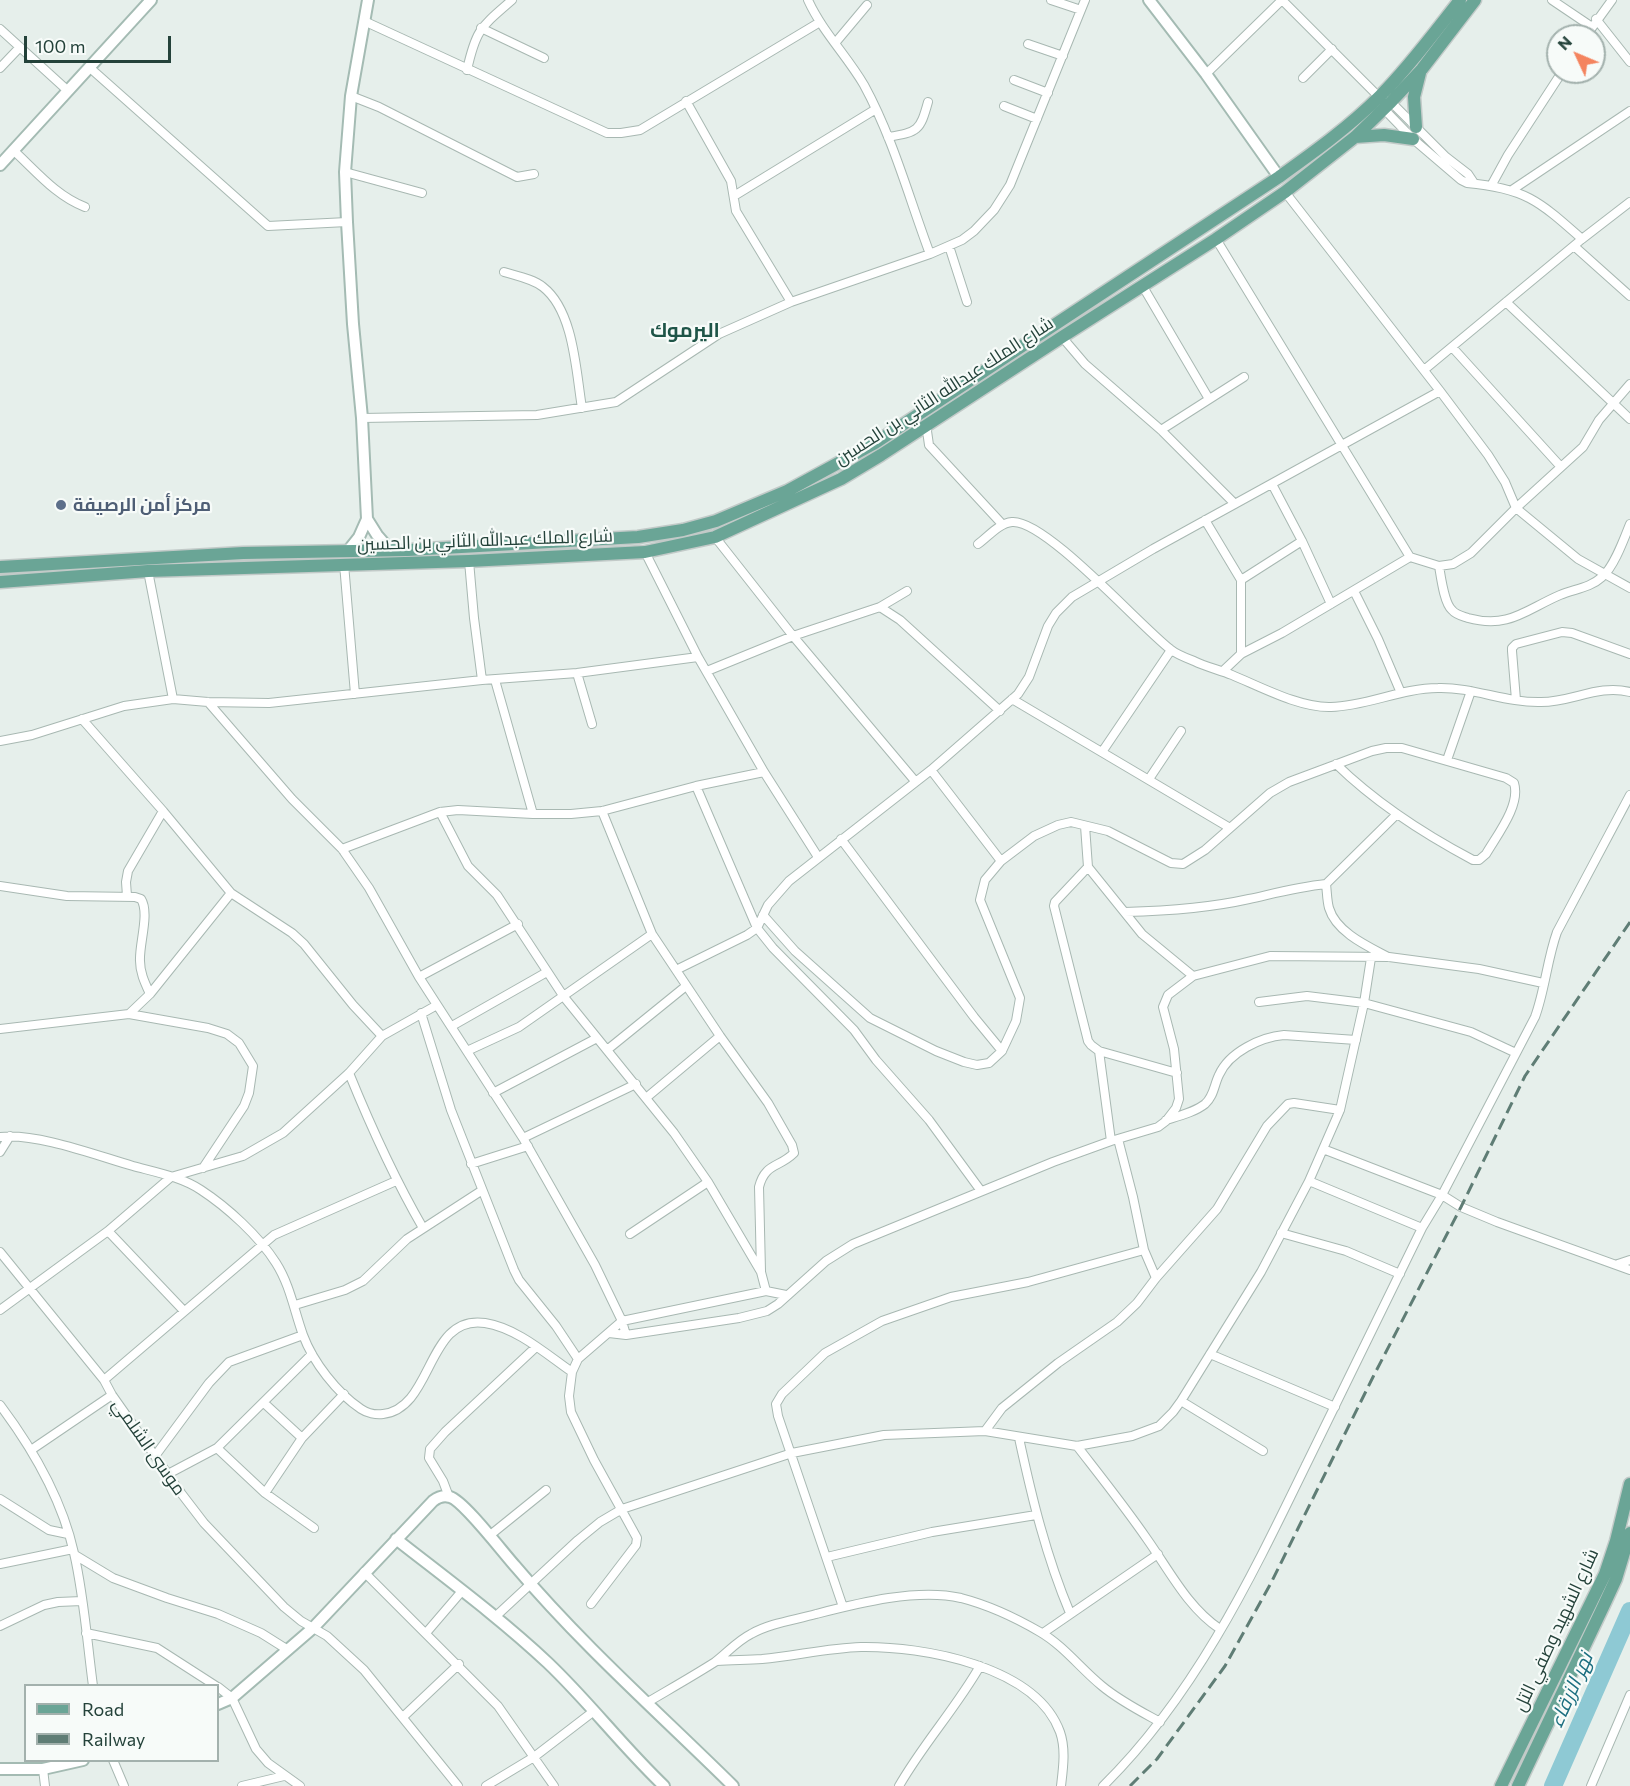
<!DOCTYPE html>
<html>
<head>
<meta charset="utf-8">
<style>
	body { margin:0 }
	#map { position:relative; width:1630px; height:1786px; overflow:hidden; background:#e6efeb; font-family:Commissioner,sans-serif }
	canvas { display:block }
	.legend { position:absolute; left:24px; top:1684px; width:195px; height:78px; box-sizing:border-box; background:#f7fbf9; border:2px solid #a3b1ad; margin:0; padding:8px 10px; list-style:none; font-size:18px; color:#24423a }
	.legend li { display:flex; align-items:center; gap:12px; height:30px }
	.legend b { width:30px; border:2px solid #a3b1ad }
	.north { position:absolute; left:1546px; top:24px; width:60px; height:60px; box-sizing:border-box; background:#f7fbf9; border:2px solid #a3b1ad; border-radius:50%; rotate:314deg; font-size:16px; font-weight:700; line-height:24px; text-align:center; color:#24423a }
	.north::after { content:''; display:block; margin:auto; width:21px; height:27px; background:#f4845f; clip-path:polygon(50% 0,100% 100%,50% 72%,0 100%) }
	.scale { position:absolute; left:24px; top:36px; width:147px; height:27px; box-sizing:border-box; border:3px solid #24423a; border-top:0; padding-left:8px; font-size:18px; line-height:21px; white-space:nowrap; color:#24423a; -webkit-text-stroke:4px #f7fbf9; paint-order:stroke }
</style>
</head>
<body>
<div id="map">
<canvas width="1630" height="1786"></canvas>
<ul class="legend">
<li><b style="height:8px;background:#6aa596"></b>Road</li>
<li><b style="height:8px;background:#5f7d75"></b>Railway</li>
</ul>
<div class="north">N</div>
<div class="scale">100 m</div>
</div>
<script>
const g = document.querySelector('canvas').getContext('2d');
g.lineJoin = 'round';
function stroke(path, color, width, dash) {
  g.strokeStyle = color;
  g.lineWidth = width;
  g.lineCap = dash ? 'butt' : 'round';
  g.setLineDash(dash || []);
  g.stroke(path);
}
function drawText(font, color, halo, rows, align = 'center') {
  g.font = font + ' Commissioner,Cairo,sans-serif';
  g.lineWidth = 4.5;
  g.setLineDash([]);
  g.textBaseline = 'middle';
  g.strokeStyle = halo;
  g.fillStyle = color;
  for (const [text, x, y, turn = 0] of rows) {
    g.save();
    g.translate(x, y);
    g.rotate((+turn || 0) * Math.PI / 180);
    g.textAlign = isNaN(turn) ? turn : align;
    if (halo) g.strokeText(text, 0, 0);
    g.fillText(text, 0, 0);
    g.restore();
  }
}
stroke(new Path2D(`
	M 1553,1786 L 1630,1611`), '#8ec9d4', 18);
const street = new Path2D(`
	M 808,0 C 822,31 847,56 864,85 C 893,138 909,198 930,254
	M 1051,0 L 1081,10
	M 1282,0 L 1379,97 L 1391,102 L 1446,157 L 1468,174 L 1474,183
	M 1552,0 L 1592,27
	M 1596,19 L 1630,62
	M 364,21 L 607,133 L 621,133 L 640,130 L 820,22
	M 481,28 L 544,58
	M 0,29 L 67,90
	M 1586,36 L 1612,0
	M 836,42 L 867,5
	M 1028,44 L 1063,56
	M 89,67 L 268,226 L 347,222
	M 0,68 L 20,47
	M 467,70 C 476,29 481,27 512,0
	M 1206,74 L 1282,0
	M 1303,78 L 1332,49
	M 1014,80 L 1048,93
	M 351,96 L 379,107 L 517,177 L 534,174
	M 686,101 L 731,181 L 736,211 L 791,302
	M 1004,106 L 1037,119
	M 1381,106 L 1413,139 L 1461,180 L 1467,183 C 1525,188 1539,201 1582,239
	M 888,137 C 918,132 920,131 928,102
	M 13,150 C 36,171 56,196 85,207
	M 345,172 L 422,193
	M 1491,186 L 1508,155 L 1562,72
	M 1512,190 L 1630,111
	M 1285,192 L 1440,391 L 1488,455 L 1505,482 L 1516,508 L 1578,559 L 1630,588
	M 734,196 L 876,109
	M 1216,239 L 1410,557
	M 949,246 L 967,302
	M 1574,246 L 1630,296
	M 504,272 C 517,276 533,279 543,287 C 574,311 576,372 582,408
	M 1142,285 L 1209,399
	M 1506,302 L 1630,419
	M 1062,337 L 1085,364 L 1161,430 L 1235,504
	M 1452,347 L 1561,467
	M 1424,370 L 1582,239 L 1630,202
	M 362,418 L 537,415 L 616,402 L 719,334 L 791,302 L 930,254 L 962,240 L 974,231 L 994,210 L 1010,185 L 1085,0
	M 926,424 L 929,445 L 1002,524
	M 1161,430 L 1244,377
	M 1272,484 L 1302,541 L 1331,604
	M 1205,520 L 1241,580 L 1241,654
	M 715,537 L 793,636 L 915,781
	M 978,544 C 988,537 999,523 1012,522 C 1045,519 1139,625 1170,649 C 1176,654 1186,658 1194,661 C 1206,667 1220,670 1232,675 C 1261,687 1300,708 1331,707 C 1367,706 1402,688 1438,688 C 1473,687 1506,703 1541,702 C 1573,702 1598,684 1630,692
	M 645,552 L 698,657 L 764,772 L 818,857
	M 469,561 L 474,618 L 482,680
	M 344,564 L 355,694
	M 1439,566 C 1441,577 1444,603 1452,610 C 1456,615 1462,616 1468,618 C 1509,629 1525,610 1560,595 C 1574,589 1590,588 1602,577 C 1614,567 1624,539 1630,524
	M 148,571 L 173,699
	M 1241,580 L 1302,541
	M 1354,591 L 1378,639 L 1401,693
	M 880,607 L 907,591
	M 707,671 L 793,636 L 880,607 L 900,620 L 1000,711
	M 1223,671 L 1241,654 L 1282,633 L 1410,557 L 1439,566 L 1453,564 L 1471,553 L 1516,508 L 1583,447 L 1599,420 L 1630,384
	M 577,673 L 592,724
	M 495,680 L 533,814
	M 1012,699 L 1230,828
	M 1516,700 L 1512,651 L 1512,648 L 1516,644 L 1562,632 L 1572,633 L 1630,654
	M 208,702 L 292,799 L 342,849 L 369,888 L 419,977 L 523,1138 L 595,1265 L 622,1321 L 626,1335
	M 82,719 L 163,811 L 231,893 L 292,933 L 304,944 L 353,1005 L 382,1036
	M 0,741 L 32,735 L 124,706 L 173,699 L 208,702 L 269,703 L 482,680 L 577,673 L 698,657
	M 1102,752 L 1171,650
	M 1447,760 L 1471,691
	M 931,770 L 1001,861
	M 1149,779 L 1181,731
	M 602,811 L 652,934 L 720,1036 L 768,1103 L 792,1145 L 794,1153 C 779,1168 765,1163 759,1187 L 761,1271
	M 440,812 L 468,866 L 497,895 L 564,997 L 674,1133 L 708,1182 L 761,1272 L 766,1291
	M 1085,826 L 1088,867 L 1142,934 L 1193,976
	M 841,839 L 974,1017 L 1002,1051
	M 342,849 L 440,812 L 458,810 L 533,814 L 571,814 L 602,811 L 696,786 L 764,772
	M 1088,867 L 1055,902 L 1054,906 L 1088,1041 L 1091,1045 L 1099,1051 L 1177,1073
	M 0,886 L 67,896 L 135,897 L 141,899 C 150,913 139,944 140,961 C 140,973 145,983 150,994
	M 127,896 L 126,882 L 128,871 L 163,811
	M 1125,912 C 1166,911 1209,908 1249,899 C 1276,893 1298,887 1326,884
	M 763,915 L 795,951 L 870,1018 L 936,1051 L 964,1062 L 977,1065 L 989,1063 L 1002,1051 L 1016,1021 L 1020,998 L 980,900 L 985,880 L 1001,861 L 1034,836 L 1058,825 L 1071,822 L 1108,831 L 1171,863 L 1183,864 L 1205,850 L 1270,793 L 1289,782 L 1372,751 L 1386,748 L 1402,748 L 1506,778 L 1514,783 C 1521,805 1497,835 1486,854 L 1479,860 L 1473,860 C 1424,834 1376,803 1336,764
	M 1388,957 C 1367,946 1336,932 1329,908 C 1327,901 1327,892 1326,884 L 1397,814
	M 676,970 L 747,935 L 757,928 L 696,786
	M 419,977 L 518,924
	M 1259,1002 L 1307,996 L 1364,1003 L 1471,1032 L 1516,1053
	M 421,1013 L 451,1110 L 514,1270 L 519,1280 L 556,1326 L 578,1359
	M 129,1014 L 150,994 L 231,893
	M 452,1026 L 547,972
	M 0,1029 L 129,1014 L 208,1028 L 227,1034 L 239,1043 L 253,1066 L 249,1093 L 244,1106 L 203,1168
	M 607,1050 L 686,986
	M 467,1051 L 519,1027 L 652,934
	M 1099,1051 L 1111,1141
	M 349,1073 C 371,1127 394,1178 423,1228
	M 493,1093 L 597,1038
	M 646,1098 L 720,1036
	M 1166,1120 C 1179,1116 1195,1112 1205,1104 C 1214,1096 1214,1085 1219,1075 C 1229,1052 1261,1037 1284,1035 L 1356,1040
	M 0,1137 C 38,1133 95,1155 133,1166 C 155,1172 182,1177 201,1190 C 227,1207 259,1236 276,1263 C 290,1285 294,1310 303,1335 C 313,1362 337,1393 361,1409 C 367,1413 376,1415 383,1414 C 434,1408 426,1314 485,1323 C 517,1328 546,1354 572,1372
	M 523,1138 L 636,1084
	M 1118,1139 L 1133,1197 L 1144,1250 L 1156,1278
	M 1323,1149 L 1442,1195 L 1461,1207 L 1497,1222 L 1630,1270
	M 0,1152 L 10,1136
	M 471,1164 L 528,1146
	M 1309,1181 L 1422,1228
	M 981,1191 L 929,1120 L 876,1060 L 854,1030 L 773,948 L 757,928 L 768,905 L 789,881 L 931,770 L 1018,694 L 1029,677 L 1048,626 L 1056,613 L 1072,597 L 1153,549 L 1440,391
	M 108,1231 L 184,1311
	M 1281,1233 L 1346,1251 L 1400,1274
	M 630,1234 L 708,1182
	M 0,1252 L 104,1380 L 112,1395 L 181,1493 L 204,1523 L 284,1607 L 301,1621 L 327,1636 L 364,1670 L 458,1786
	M 1618,1264 L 1630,1260
	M 295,1305 L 345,1290 L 363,1281 L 407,1239 L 481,1191
	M 0,1310 L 108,1231 L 171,1177 L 243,1156 L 283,1133 L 349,1073 L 382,1036 L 437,1005
	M 609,1333 L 626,1335 L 739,1318 L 767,1311 L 778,1304 L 826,1261 L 853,1244 L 1053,1162 L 1111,1141 L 1158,1127 L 1166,1121 L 1176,1108 L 1179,1099 L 1174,1049 L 1163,1007 L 1168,995 L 1193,976 L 1270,956 L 1389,957 L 1479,969 L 1543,983
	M 1210,1354 L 1335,1407
	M 104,1380 L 274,1235 L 396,1181
	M 1181,1401 L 1263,1451
	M 264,1403 L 302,1438
	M 0,1405 C 33,1449 62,1499 74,1553 C 84,1596 87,1641 93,1686
	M 985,1431 L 1002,1408 L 1058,1363 L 1117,1322 L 1137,1303 L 1156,1278 L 1217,1209 L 1267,1126 L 1288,1104 L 1294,1103 L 1340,1110
	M 1019,1438 C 1032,1498 1046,1556 1070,1613
	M 1077,1446 C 1101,1477 1125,1507 1147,1539 C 1169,1570 1188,1608 1220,1629
	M 217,1448 L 265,1493 L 314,1528
	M 31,1450 L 112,1395
	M 155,1456 L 209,1383 L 229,1362 L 303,1335
	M 168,1474 L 217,1448 L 312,1354
	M 265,1493 L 302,1438 L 344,1394
	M 449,1497 L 443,1481 L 429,1458 L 430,1449 L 445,1432 L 536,1347
	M 0,1499 L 49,1530 L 68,1534
	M 489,1536 L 546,1490
	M 75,1555 L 113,1578 L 167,1598 L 218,1614 L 261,1633 L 288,1650
	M 827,1557 L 932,1532 L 1036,1515
	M 0,1564 L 73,1549
	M 364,1572 L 498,1706 L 554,1786
	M 591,1604 L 636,1545 L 637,1538 L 594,1460 L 571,1412 L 569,1396 L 572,1372 L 578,1359 L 622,1321 L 766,1291 L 786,1295
	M 843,1607 L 778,1416 L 776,1404 L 782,1394 L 825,1353 L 882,1321 L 951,1297 L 1028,1282 L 1144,1250
	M 495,1617 L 578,1540 L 600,1522 L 622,1509 L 792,1453 L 884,1435 L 985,1431 L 1077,1446 L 1132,1436 L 1159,1426 L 1173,1412 L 1181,1401 L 1261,1272 L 1309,1181 L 1323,1149 L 1340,1110 L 1364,1003 L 1371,958
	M 0,1626 L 44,1605 L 58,1602 L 82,1601
	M 86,1633 L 157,1648 L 216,1686
	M 426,1633 L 462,1591
	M 1043,1633 L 1158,1554
	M 717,1661 C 732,1660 747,1660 762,1659 C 795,1656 828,1648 861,1647 C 923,1646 1036,1666 1060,1732 C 1066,1749 1063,1769 1061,1786
	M 218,1687 L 232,1698 L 256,1749 L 268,1763 L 300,1786
	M 648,1702 C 670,1689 693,1676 715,1662 C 727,1653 737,1641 751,1634 C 770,1623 795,1620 816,1614 C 859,1603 917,1588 961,1598 C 988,1605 1016,1618 1040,1632 C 1064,1646 1081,1669 1102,1686 C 1120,1701 1140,1711 1160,1722
	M 403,1717 L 459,1664
	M 113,1760 L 124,1786
	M 43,1769 L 45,1786
	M 242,1786 L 284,1776
	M 486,1786 L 534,1757 L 594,1711
	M 899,1786 C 923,1744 956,1708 980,1666
	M 1103,1786 C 1194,1697 1251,1578 1306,1465 C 1345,1386 1384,1307 1422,1228 L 1442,1195 L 1535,1017 C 1545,990 1547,960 1557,932 L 1630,795
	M 1591,1786 L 1630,1695`);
const secondary = new Path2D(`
	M 368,0 L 351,96 L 345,172 L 347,222 L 353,324 L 362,418 L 367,519 L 377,535 L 390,550
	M 1149,0 L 1206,74 L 1279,177
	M 0,165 L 151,0
	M 347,552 L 359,537 L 367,519
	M 396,1539 C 447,1579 500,1618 548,1663 C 589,1702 623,1747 664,1786
	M 218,1704 L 232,1698 L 313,1628 L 433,1501 C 438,1497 444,1495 450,1497 C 464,1501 504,1554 516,1567 C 582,1645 660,1714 733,1786
	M 0,1769 L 43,1769 L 83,1760`);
const primary = new Path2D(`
	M 1416,127 L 1414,97 L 1420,73
	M 1355,137 L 1384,135 L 1413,139
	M 0,567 L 243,553 L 408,550 L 638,537 L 683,530 L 716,521 L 787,491 L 875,443 L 1279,177 C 1314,152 1349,127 1380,96 C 1409,67 1434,33 1460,0
	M 0,582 L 148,571 L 469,561 L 645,552 L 715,537 L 841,479 L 881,455 L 1062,337 L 1216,239 L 1285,192 L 1355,137 L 1391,102 L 1422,69 L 1475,0
	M 1501,1786 L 1605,1574 L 1616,1541 L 1630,1484
	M 1518,1786 L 1604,1605 L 1616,1579 L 1630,1533`);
stroke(street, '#a8b8b2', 10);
stroke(secondary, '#a4bbb3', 14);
stroke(primary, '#c2cac8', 15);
stroke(street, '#fff', 8);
stroke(secondary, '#fff', 10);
stroke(primary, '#6aa596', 12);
stroke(new Path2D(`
	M 1130,1786 L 1157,1759 L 1225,1666 L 1271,1583 L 1373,1377 L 1461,1207 L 1525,1076 L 1630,922`), '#5f7d75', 3, [12, 6]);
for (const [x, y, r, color] of [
	[61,505,6,"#5c6f8a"]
]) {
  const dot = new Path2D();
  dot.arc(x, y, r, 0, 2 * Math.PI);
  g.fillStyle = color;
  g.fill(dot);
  stroke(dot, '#f7fbf9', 2);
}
drawText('18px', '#24423a', '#f7fbf9', [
	["شارع الملك عبدالله الثاني بن الحسين",944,391,-33],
	["شارع الملك عبدالله الثاني بن الحسين",485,540,-2],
	["موسى الشلمي",149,1447,55],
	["شارع الشهيد وصفي التل",1556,1630,-65]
]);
drawText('bold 18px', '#4e5e75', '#f7fbf9', [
	["مركز أمن الرصيفة",73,505]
], 'left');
drawText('bold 20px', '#1f5548', '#f7fbf9', [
	["اليرموك",685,330]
]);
drawText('italic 20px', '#1c6f80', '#f7fbf9', [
	["نهر الزرقاء",1571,1690,-66]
]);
</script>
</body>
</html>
